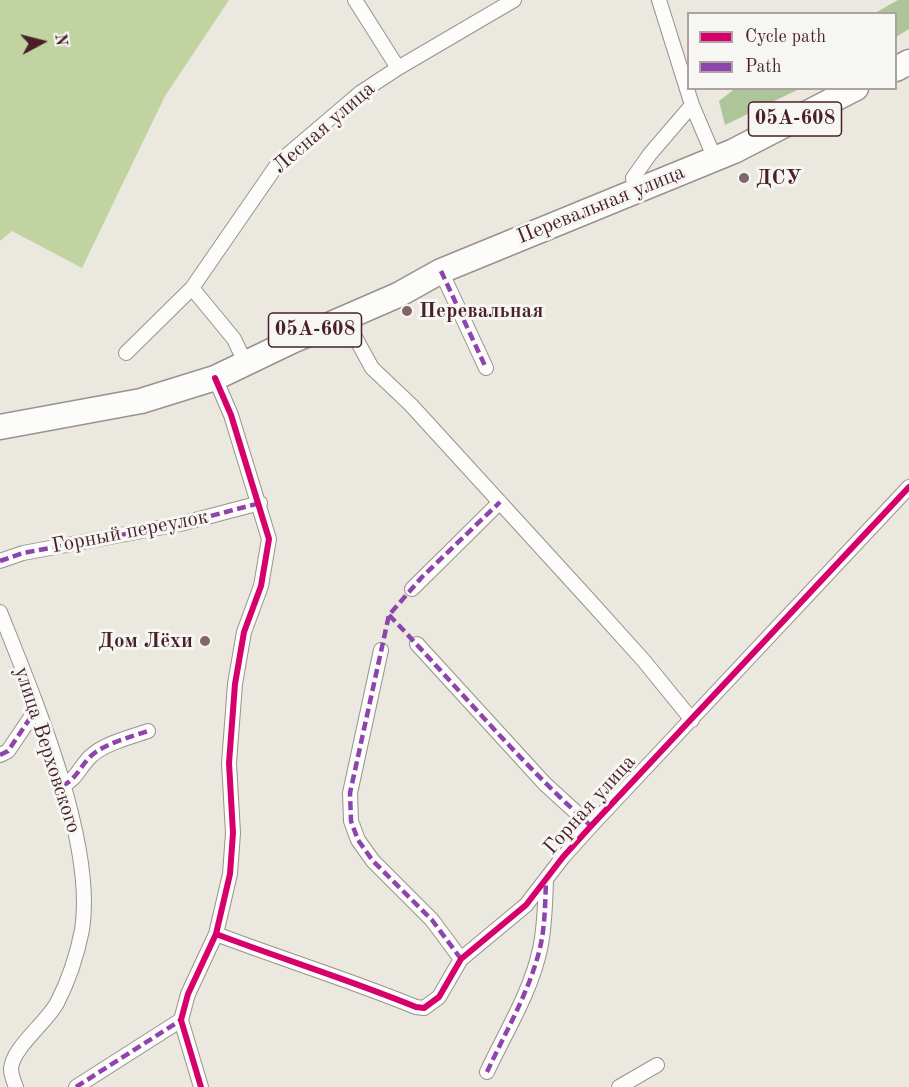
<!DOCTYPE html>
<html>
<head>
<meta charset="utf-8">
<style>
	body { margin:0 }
	#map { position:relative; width:909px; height:1087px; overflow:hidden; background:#ebe8df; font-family:"Old Standard TT",serif }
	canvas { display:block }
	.legend { position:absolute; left:687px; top:12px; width:210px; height:78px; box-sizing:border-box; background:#f6f6f2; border:2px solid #b1a0a2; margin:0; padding:8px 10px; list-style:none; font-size:18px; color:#4a1f2b }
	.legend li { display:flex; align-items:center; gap:12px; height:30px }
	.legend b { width:30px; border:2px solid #b1a0a2 }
	.north { position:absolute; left:12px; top:12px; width:60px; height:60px; -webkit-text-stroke:4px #f6f6f2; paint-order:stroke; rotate:83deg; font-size:16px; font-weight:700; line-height:24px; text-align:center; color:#4a1f2b }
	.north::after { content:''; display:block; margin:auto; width:21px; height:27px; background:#4a1f2b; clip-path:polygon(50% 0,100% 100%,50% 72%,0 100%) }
</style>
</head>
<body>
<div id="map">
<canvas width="909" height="1087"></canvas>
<ul class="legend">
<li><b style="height:8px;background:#d6006c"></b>Cycle path</li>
<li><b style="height:8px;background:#8e44ad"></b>Path</li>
</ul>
<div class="north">N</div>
</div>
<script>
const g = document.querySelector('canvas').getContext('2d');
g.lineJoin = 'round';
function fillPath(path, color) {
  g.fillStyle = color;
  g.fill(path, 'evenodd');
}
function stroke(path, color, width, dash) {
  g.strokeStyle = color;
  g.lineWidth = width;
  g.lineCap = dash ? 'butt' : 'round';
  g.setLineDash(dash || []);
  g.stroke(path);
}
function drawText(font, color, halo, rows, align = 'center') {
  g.font = font + ' "Old Standard TT",serif';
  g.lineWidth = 6;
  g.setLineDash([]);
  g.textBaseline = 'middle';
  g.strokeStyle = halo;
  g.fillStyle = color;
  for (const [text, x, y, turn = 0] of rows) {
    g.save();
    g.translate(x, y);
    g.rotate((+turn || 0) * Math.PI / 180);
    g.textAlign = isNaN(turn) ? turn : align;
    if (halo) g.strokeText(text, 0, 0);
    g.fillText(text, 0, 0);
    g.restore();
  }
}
fillPath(new Path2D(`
	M 0,0 L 229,0 L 165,96 L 82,268 L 12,231 L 0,241 Z`), '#c0d3a0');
fillPath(new Path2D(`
	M 898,0 L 909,0 L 909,29 L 896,37 L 896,14 L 875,13 Z
	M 736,88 L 799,88 L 799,89 L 725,125 L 719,101 Z`), '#aec499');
const street = new Path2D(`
	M 355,0 L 398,68
	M 659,0 L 692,105 L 715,159
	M 635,191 L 633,178 L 650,154 L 692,105
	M 441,271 L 486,368
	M 192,288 L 234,339 L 245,362
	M 344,317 L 372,368 L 411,405 L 590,601 L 644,661 L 692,720
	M 126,353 L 192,288 L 279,162 L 360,93 L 398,68 L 514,0
	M 0,561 L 23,553 L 180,524 L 260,503
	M 412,589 L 500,502
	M 0,612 C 33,695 96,842 82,930 C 77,955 69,980 57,1003 C 47,1022 12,1048 11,1069 C 11,1075 14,1082 16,1087
	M 417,644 L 545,784 L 591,826
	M 381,650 L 350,793 L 351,821 L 358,840 L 373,861 L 432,920 L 461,959
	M 0,755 L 8,751 L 37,708
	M 62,786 C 77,779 80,766 91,756 C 105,743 131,737 148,731
	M 216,934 C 282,959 350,980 416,1007 L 424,1008 L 439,997 L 461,959 L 526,905 L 563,857 L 591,826 L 909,487
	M 487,1072 C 505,1033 531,992 540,949 C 545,926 545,904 546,880
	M 76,1087 L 181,1020
	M 201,1087 L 181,1020 L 188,994 L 216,934 L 230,874 L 233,833 L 229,763 L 235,684 L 244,632 L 261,586 L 269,539 L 231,415 L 215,378
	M 619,1087 L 657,1065`);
const highway = new Path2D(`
	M 896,69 L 909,62
	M 0,427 L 141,401 L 215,378 L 292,341 L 398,295 L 441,271 L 734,151 L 856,88`);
stroke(street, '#9a918e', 16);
stroke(highway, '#9a918e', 27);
stroke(street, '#fcfcfa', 14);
stroke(highway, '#fcfcfa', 24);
stroke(new Path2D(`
	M 441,271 L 486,368
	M 0,561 L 23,553 L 180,524 L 260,503
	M 389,615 C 456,685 518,761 591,826
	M 0,755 L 8,751 L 37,708
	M 62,786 C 77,779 80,766 91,756 C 105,743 131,737 148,731
	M 461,959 L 432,920 L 373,861 L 358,840 L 351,821 L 350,793 L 389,615 L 422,577 L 500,502
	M 487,1072 C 505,1033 528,994 539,952 C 545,929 545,906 546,882
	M 76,1087 L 181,1020`), '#8e44ad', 4.5, [9, 4.5]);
stroke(new Path2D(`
	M 216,934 C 282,959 350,980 416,1007 L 424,1008 L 439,997 L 461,959 L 526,905 L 563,857 L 591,826 L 909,487
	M 201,1087 L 181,1020 L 188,994 L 216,934 L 230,874 L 233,833 L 229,763 L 235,684 L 244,632 L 261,586 L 269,539 L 231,415 L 215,378`), '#d6006c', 6);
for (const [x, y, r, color] of [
	[744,178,6,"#82656a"],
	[407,311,6,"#82656a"],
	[205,641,6,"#82656a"]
]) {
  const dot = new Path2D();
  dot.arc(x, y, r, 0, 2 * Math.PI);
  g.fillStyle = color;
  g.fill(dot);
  stroke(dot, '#f6f6f2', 2);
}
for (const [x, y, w] of [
	[795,119,93],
	[315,330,93]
]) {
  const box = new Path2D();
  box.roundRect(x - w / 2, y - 17, w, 34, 4.5);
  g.fillStyle = '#f6f6f2';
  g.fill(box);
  stroke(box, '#4a1f2b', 1.5);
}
drawText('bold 20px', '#4a1f2b', null, [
	["05А-608",795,119],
	["05А-608",315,330]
]);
drawText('21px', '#4a1f2b', '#f6f6f2', [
	["Лесная улица",324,128,-41],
	["Перевальная улица",601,205,-22],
	["Горный переулок",130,532,-11],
	["улица Верховского",47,750,72],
	["Горная улица",590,805,-48]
]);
drawText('bold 21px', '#4a1f2b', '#f6f6f2', [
	["ДСУ",756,178],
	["Перевальная",419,311],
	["Дом Лёхи",193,641,"right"]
], 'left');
</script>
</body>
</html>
